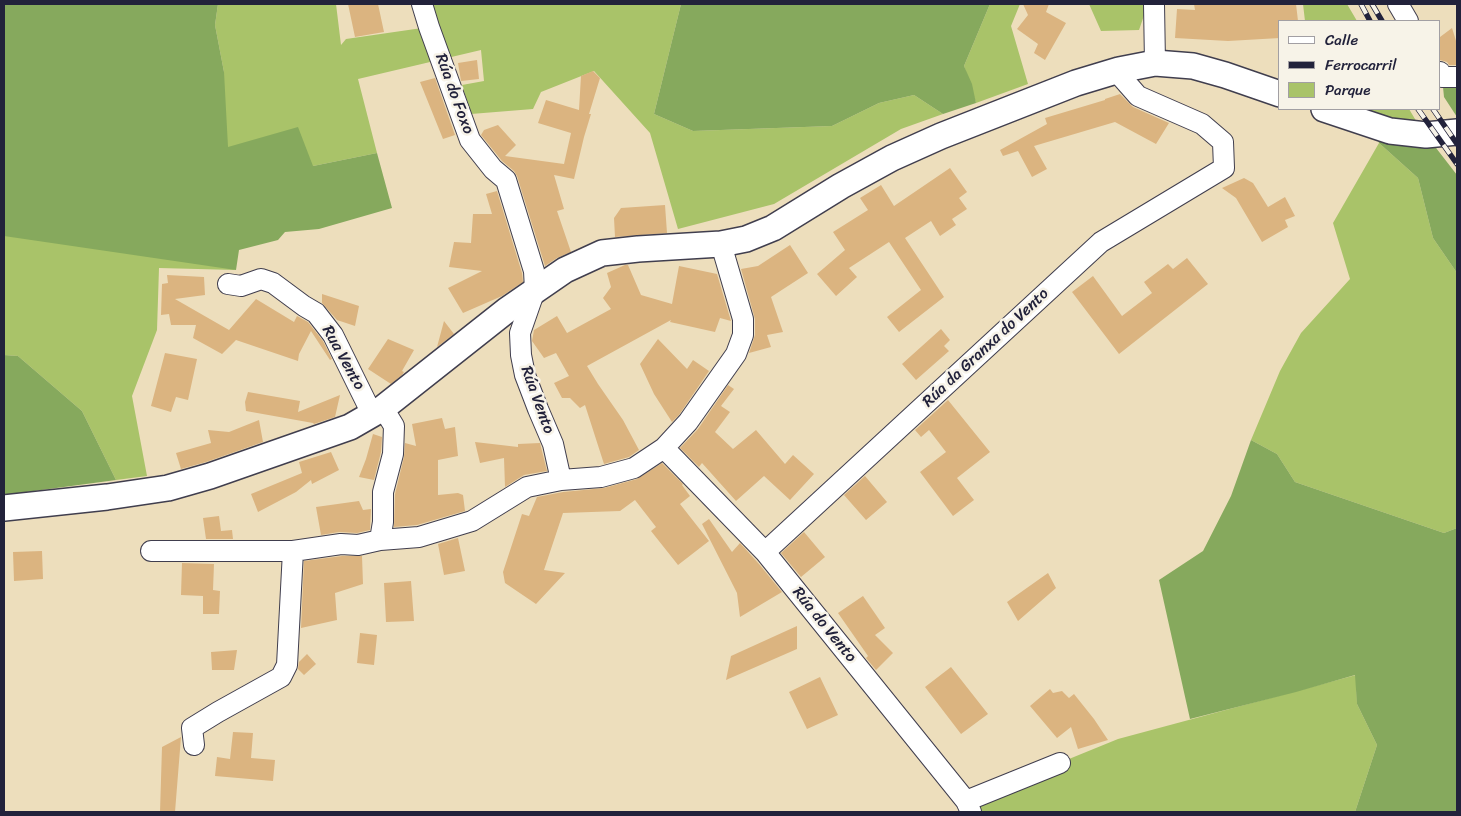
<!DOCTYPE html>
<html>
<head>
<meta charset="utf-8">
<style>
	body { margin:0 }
	#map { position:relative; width:1461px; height:816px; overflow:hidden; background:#eddebc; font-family:Sriracha,sans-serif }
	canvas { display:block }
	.frame { position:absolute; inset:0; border:5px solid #22223b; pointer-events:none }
	.legend { position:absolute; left:1278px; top:20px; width:162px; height:90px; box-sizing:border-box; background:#f7f3e8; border:1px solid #a29fa3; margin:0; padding:6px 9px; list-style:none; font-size:15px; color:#22223b }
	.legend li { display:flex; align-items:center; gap:10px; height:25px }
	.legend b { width:25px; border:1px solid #a29fa3 }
</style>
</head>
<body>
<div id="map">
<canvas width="1461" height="816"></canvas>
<div class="frame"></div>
<ul class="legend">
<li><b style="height:6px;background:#fff"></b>Calle</li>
<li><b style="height:6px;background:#22223b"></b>Ferrocarril</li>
<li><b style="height:14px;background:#a9c369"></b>Parque</li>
</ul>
</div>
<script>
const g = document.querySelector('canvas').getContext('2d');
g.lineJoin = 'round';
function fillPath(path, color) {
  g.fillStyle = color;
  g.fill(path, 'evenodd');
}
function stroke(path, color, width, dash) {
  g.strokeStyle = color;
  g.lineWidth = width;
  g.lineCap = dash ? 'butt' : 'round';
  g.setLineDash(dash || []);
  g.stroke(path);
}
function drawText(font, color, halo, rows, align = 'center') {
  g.font = font + ' Sriracha,sans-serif';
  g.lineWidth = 5;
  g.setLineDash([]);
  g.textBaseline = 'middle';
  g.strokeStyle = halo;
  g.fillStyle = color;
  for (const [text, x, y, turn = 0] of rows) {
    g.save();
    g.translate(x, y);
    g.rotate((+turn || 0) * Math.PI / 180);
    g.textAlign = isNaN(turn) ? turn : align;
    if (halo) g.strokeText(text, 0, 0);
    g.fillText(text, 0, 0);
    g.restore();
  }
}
fillPath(new Path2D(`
	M 218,4 L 336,4 L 341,45 L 346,39 L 429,27 L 425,4 L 681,4 L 654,114 L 693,131 L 832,126 L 879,103 L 914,95 L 943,114 L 901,129 L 774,204 L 678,229 L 650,133 L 594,71 L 541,92 L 533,109 L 471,114 L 462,85 L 484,81 L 481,50 L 358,79 L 377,153 L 313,166 L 213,152 L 224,72 L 215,25 Z
	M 990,4 L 1020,4 L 1011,26 L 1028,84 L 976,103 L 964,66 Z
	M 1089,4 L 1148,4 L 1139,30 L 1101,31 Z
	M 1303,4 L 1347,4 L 1357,21 L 1305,21 Z
	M 1362,109 L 1409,109 L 1418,124 L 1402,122 Z
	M 1379,143 L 1418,178 L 1433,238 L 1457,273 L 1457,528 L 1444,533 L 1295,482 L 1277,454 L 1251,440 L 1280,371 L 1301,333 L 1350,279 L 1333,223 Z
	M 4,235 L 192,253 L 236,270 L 159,268 L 157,330 L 132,396 L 147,476 L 116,480 L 82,411 L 18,356 L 4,355 Z
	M 1356,675 L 1357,704 L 1377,745 L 1355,812 L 971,812 L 966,801 L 1118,739 Z`), '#a9c369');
fillPath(new Path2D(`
	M 4,4 L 218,4 L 215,25 L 224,72 L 228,147 L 298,127 L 313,166 L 377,153 L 392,208 L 319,229 L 285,232 L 278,240 L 239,250 L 236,270 L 4,236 Z
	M 681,4 L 990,4 L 964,66 L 972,84 L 976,103 L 943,114 L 914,95 L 879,103 L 832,126 L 693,131 L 654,114 Z
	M 1442,77 L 1457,77 L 1457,117 L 1444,97 Z
	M 1372,125 L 1426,135 L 1457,175 L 1457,273 L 1433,238 L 1418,178 L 1379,143 Z
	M 4,355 L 18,356 L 82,411 L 116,480 L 4,495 Z
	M 1251,440 L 1277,454 L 1295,482 L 1444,533 L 1457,528 L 1457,812 L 1355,812 L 1377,745 L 1357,704 L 1355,675 L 1296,692 L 1190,719 L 1159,580 L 1203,551 L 1231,496 Z`), '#86a95d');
fillPath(new Path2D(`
	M 348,4 L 378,4 L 384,32 L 355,37 Z
	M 1023,4 L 1049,4 L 1046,12 L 1066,23 L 1045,60 L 1034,53 L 1038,44 L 1017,29 L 1028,15 Z
	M 1194,4 L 1296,4 L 1298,21 L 1280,21 L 1280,38 L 1228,41 L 1175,38 L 1177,9 L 1195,10 Z
	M 1452,28 L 1457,44 L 1457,65 L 1449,65 L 1447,62 L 1440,60 L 1440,37 Z
	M 477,60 L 479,79 L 461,81 L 458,63 Z
	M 593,71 L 600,78 L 589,114 L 591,114 L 584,137 L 574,179 L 554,175 L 564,209 L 557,211 L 571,252 L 557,258 L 545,266 L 517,176 L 514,171 L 502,161 L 481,135 L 484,130 L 498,125 L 516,145 L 505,156 L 564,164 L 571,133 L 538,123 L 546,100 L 579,110 L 581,76 Z
	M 435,78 L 455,135 L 443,139 L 420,82 Z
	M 1120,94 L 1133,107 L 1169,123 L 1156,144 L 1115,122 L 1034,146 L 1047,169 L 1032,177 L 1018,151 L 1003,156 L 1000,150 L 1047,124 L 1045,118 L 1105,100 L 1105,99 Z
	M 950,168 L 967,192 L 959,198 L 967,209 L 952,219 L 956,225 L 940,236 L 931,221 L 905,238 L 944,297 L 899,332 L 887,317 L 921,290 L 889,242 L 849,268 L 857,277 L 836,296 L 817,274 L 845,250 L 833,232 L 868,210 L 860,198 L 881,185 L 894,206 Z
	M 1244,178 L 1253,183 L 1268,207 L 1285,197 L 1295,216 L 1285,220 L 1288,227 L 1262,242 L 1236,198 L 1222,188 Z
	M 497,191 L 522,273 L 523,282 L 502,296 L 463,313 L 448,288 L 482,271 L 449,267 L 454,242 L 471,243 L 473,214 L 492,214 L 486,194 Z
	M 665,205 L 667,233 L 615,237 L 614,218 L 621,208 Z
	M 790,245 L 808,273 L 771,297 L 783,332 L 767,335 L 771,347 L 749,353 L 755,335 L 755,319 L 741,269 L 758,266 Z
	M 1187,258 L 1208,284 L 1119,354 L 1072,292 L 1093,276 L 1122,316 L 1152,293 L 1144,282 L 1168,264 L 1173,269 Z
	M 625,265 L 628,265 L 641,295 L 672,304 L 679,266 L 717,274 L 731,321 L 720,318 L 715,332 L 670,322 L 671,320 L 587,366 L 598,384 L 623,420 L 639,450 L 629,457 L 604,464 L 585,405 L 580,408 L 570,398 L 562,398 L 554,383 L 569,376 L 556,353 L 544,358 L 532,341 L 534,330 L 557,316 L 567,333 L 611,309 L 603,298 L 611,287 L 607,273 Z
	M 167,275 L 204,277 L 205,295 L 175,299 L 229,330 L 256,299 L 294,322 L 297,316 L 308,322 L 323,341 L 332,359 L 330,360 L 311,331 L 299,354 L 298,361 L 236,340 L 222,354 L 193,338 L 196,325 L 171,325 L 169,314 L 161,315 L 162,284 L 168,283 Z
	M 322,294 L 359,306 L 355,326 L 337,320 L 322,303 Z
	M 444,321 L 454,334 L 437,347 Z
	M 941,329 L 950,340 L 944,346 L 949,351 L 916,380 L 902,364 Z
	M 388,339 L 414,350 L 402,371 L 404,372 L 402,375 L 391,384 L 368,369 Z
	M 658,339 L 687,369 L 693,360 L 709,371 L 679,415 L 672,422 L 654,394 L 640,364 Z
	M 165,353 L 197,359 L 188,400 L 176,397 L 171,412 L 151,406 Z
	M 728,385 L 734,389 L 721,406 L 730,412 L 715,432 L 733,449 L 756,430 L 785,464 L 793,455 L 814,474 L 790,500 L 764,476 L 736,501 L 702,463 L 699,467 L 680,448 L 698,429 Z
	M 248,392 L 300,401 L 298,412 L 340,395 L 335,417 L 314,424 L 313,423 L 246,411 L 245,402 Z
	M 948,400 L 990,452 L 957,478 L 974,500 L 953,516 L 920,472 L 946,452 L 929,430 L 921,437 L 915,430 Z
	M 442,418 L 445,429 L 455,427 L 458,456 L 438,460 L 438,495 L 458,493 L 463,495 L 465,511 L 417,525 L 394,527 L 395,494 L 404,457 L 405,443 L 416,446 L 412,424 Z
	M 259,420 L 263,442 L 206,462 L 181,469 L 176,453 L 211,443 L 208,430 L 229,432 Z
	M 373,434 L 382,437 L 381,452 L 374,480 L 359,477 L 366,459 Z
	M 475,442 L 518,447 L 518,444 L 540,443 L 547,471 L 524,475 L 505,487 L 504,458 L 480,463 Z
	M 331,452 L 339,470 L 312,484 L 311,480 L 296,492 L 258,512 L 251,494 L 302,473 L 299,462 Z
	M 662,463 L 683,484 L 682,485 L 690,496 L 680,504 L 709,541 L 678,565 L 651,531 L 656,527 L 635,500 L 620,511 L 563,513 L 544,570 L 565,573 L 536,604 L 505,583 L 503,572 L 522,514 L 529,516 L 537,497 L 563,492 L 604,488 L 637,479 Z
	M 865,476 L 887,502 L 866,520 L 844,495 Z
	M 359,501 L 363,510 L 371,509 L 370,530 L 357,533 L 339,532 L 321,535 L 316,507 Z
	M 219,516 L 221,531 L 232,530 L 233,539 L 206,539 L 203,518 Z
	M 709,519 L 732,552 L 740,543 L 759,564 L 782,592 L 740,617 L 737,593 L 702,524 Z
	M 804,532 L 825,557 L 801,577 L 781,553 Z
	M 458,538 L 465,571 L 444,575 L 438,544 Z
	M 42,551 L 43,579 L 14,581 L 13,552 Z
	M 342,556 L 362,556 L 363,584 L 335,593 L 337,620 L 301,628 L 304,561 Z
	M 182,563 L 214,564 L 213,590 L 220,591 L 219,614 L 203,614 L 203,596 L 181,595 Z
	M 1048,573 L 1056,588 L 1018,621 L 1007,602 Z
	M 411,581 L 414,621 L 386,622 L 384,583 Z
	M 863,596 L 885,628 L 875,635 L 893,653 L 876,670 L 866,658 L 868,656 L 838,613 Z
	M 797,626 L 797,649 L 726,680 L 731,656 Z
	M 360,633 L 377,635 L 374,665 L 357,663 Z
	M 237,650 L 234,670 L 212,670 L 211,652 Z
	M 307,654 L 316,664 L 304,675 L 298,669 L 299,662 Z
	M 951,667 L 988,714 L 961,734 L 925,687 Z
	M 820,677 L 838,715 L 807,729 L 789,692 Z
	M 1050,689 L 1053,693 L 1062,691 L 1069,698 L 1074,694 L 1094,719 L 1108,740 L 1078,749 L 1071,727 L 1057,738 L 1030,706 Z
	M 233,732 L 253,733 L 251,758 L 275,760 L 273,781 L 215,776 L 217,757 L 230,759 Z
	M 181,737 L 175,812 L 160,812 L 162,747 Z`), '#dbb480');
const minor = new Path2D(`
	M 422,4 L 429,27 L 470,140 L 493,169 L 506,180 L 534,271 L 535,290 L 520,333 L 521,355 L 525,375 L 538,409 L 553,444 L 561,480
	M 1154,4 L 1155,63
	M 1398,4 L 1408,21
	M 1440,72 L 1442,77 L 1457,77
	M 228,284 L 241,286 L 261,279 L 273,283 L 304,306 L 316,313 L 333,335 L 372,414
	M 664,448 L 765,552 L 966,801 L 971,812
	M 380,540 L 383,522 L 383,492 L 393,454 L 394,426 L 383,408
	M 151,551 L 293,551 L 341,544 L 358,545 L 380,540 L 419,537 L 472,521 L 527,487 L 561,480 L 601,477 L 634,468 L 664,448 L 688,422 L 736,354 L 743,335 L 743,319 L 721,244
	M 765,552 L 1101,242 L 1224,168 L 1223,142 L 1202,124 L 1138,96 L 1116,71
	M 194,745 L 192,728 L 218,712 L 281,677 L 287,665 L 293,551
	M 966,801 L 1060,763`);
const major = new Path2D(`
	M 1324,109 L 1390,131 L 1426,135 L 1457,132
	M 4,508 L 107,497 L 168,488 L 210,476 L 350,427 L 383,408 L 507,310 L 565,270 L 602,253 L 638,249 L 721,244 L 746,239 L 773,228 L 841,186 L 892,158 L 941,136 L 1076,83 L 1119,70 L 1155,63 L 1193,66 L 1225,75 L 1280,94`);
stroke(minor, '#403e4e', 22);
stroke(major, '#403e4e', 28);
stroke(minor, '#fff', 20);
stroke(major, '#fff', 25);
const rail = new Path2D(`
	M 1361,4 L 1370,21
	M 1372,4 L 1382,21
	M 1418,109 L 1457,164
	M 1433,109 L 1457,144`);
stroke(rail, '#22223b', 5.5);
stroke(rail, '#f7f3e8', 4, [11]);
drawText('16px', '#22223b', '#f7f3e8', [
	["Rúa do Foxo",454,94,70],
	["Rúa da Granxa do Vento",986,348,-43],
	["Rua Vento",343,358,61],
	["Rúa Vento",537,400,70],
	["Rúa do Vento",824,625,51]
]);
</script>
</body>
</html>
